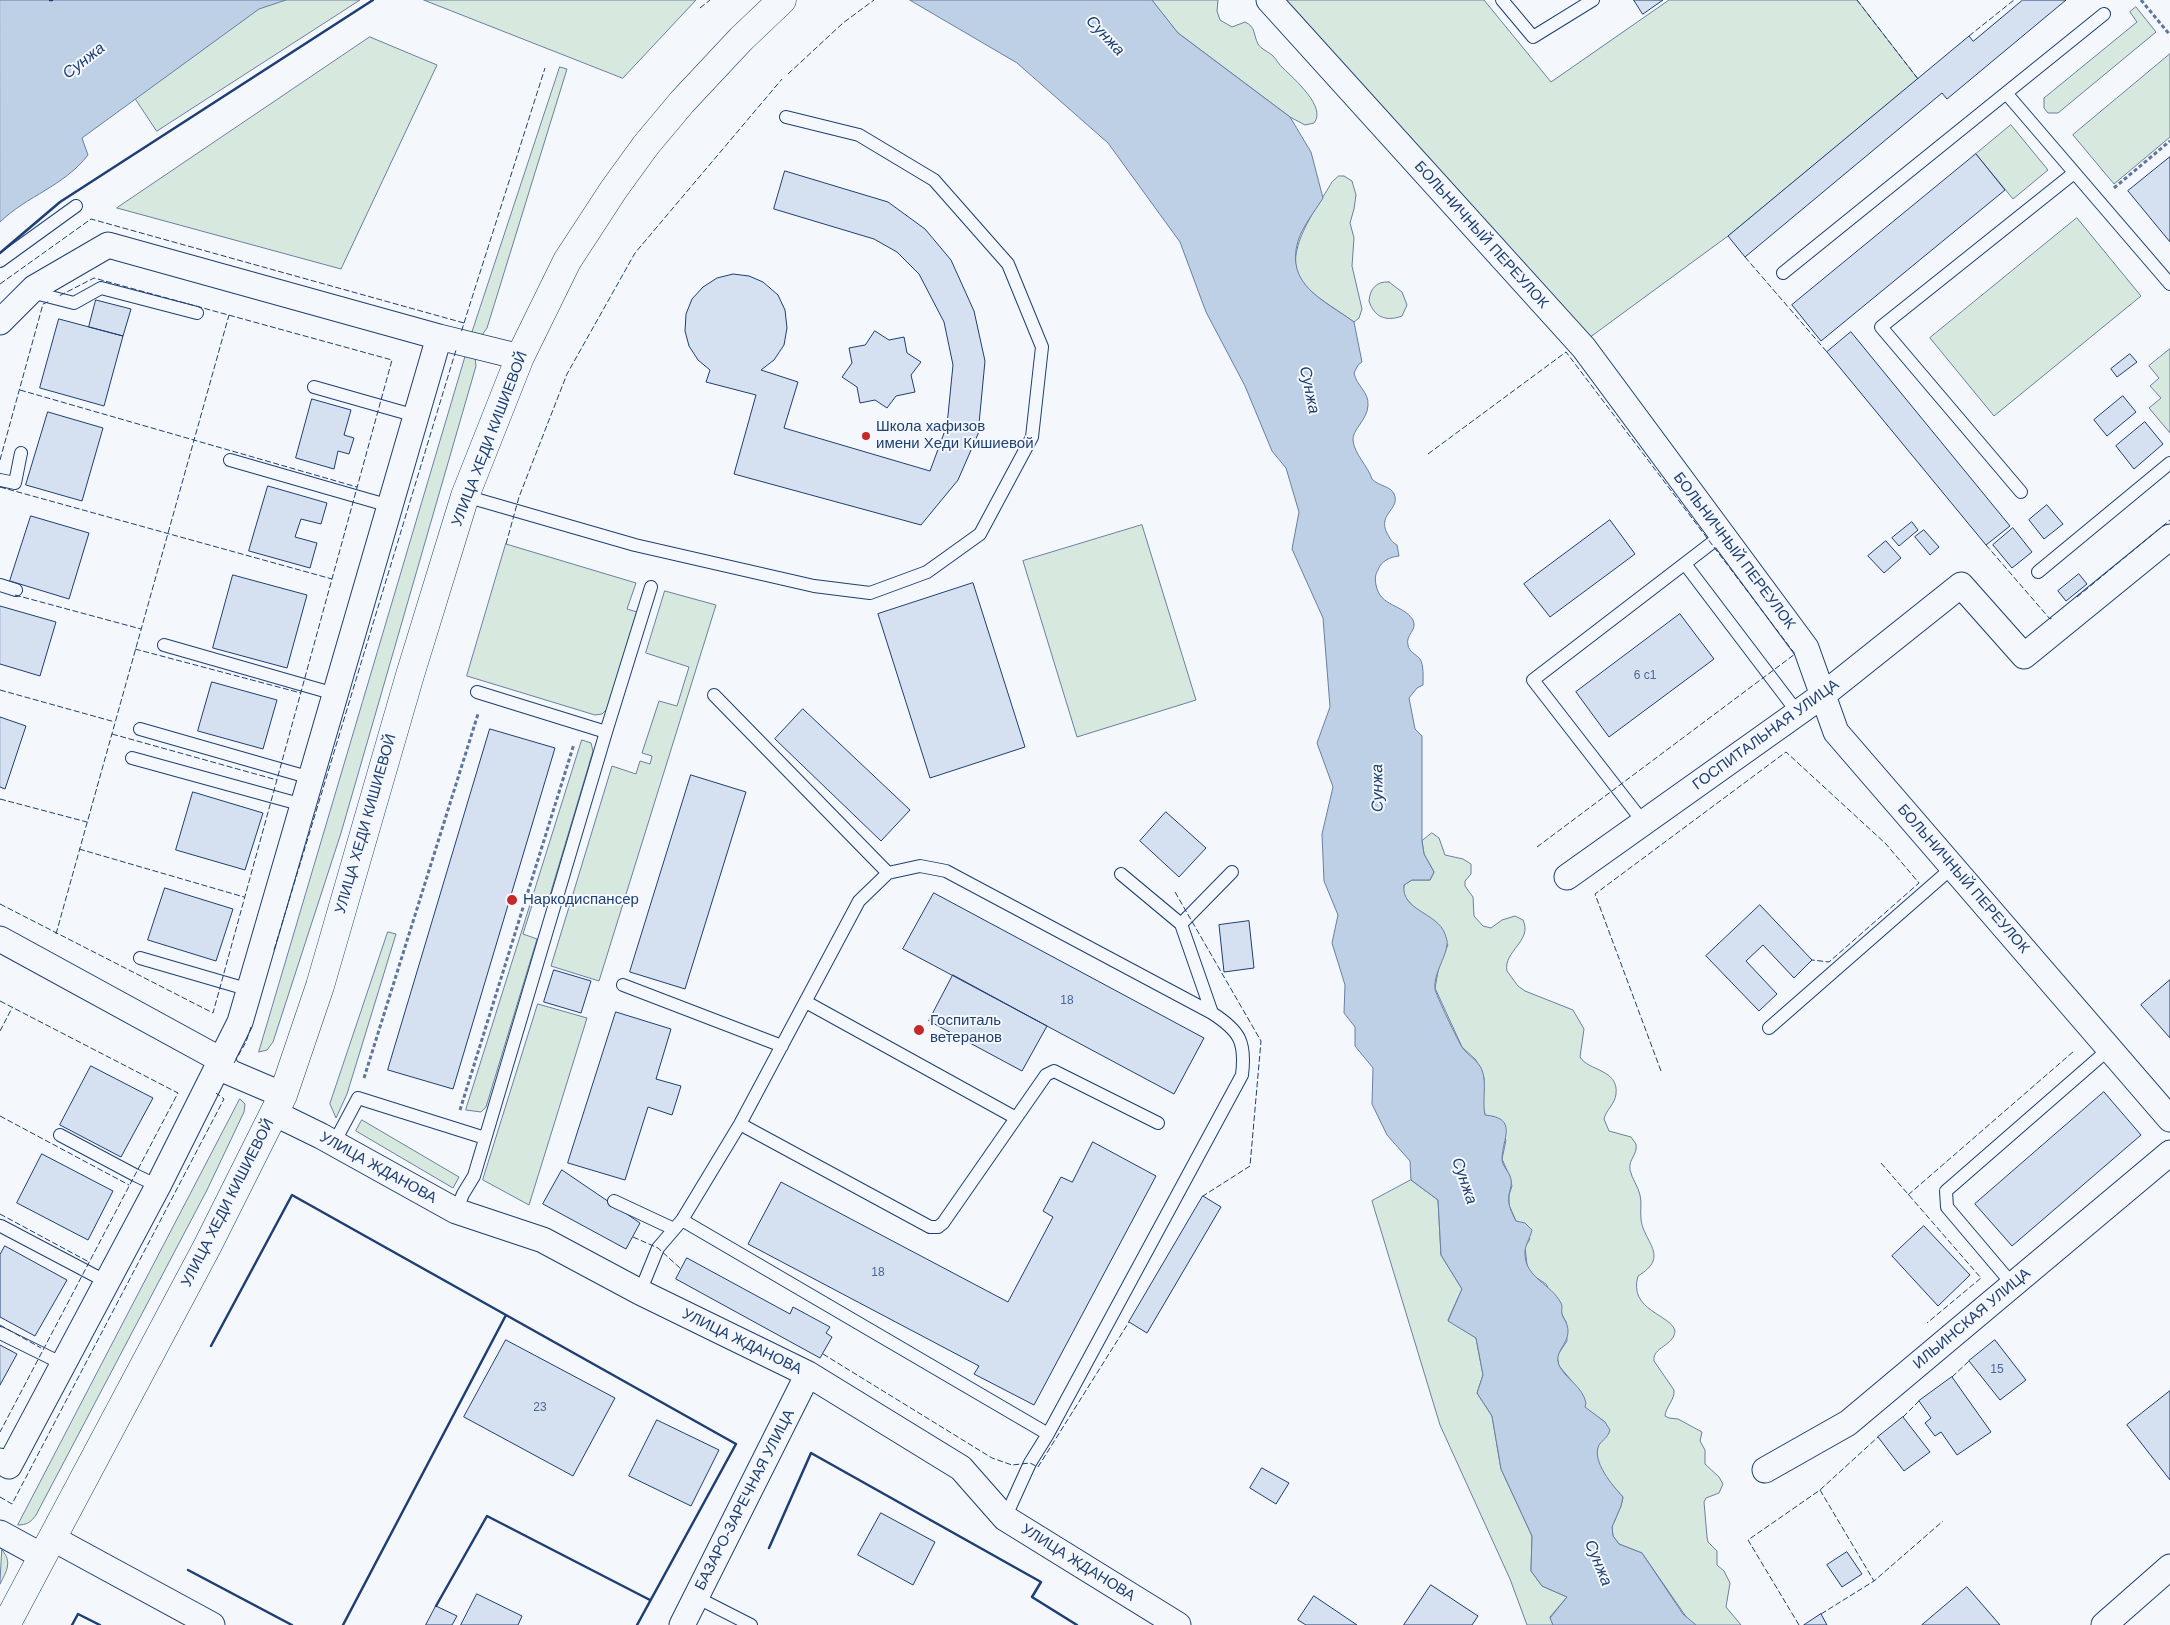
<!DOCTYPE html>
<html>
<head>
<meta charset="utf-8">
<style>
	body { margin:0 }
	canvas { display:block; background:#f4f7fb }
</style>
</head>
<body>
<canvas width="2170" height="1625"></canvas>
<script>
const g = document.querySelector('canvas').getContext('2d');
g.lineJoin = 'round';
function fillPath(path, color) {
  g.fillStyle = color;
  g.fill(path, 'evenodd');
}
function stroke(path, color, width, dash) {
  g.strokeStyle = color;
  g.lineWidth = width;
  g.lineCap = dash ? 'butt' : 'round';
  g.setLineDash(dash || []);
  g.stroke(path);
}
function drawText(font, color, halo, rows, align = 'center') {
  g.font = font + ' Arial,sans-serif';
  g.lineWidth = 4;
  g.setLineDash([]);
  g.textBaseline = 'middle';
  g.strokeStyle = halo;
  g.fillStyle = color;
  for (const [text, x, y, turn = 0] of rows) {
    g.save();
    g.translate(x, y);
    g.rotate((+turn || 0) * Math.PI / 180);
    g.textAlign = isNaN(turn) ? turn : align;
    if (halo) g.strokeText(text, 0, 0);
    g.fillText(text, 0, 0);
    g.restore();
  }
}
const green = new Path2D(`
	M 70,0 L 360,0 L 157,131 Z
	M 424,0 L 696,0 L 623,78 Z
	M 1152,0 L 1218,0 L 1217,11 L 1220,20 L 1232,27 L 1245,22 C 1256,27 1253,34 1258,44 C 1261,49 1269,52 1273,56 C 1277,60 1279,65 1283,68 C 1294,79 1327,107 1314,123 L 1305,125 L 1290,117 L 1178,33 Z
	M 1286,0 L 1484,0 L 1551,82 L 1669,0 L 1857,0 L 1918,79 L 1728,236 L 1589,338 Z
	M 2136,7 L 2156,32 L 2058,113 L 2048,113 L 2044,108 L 2044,98 L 2137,22 L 2130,12 Z
	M 370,37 L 437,65 L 341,269 L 117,208 Z
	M 2170,54 L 2170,137 L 2114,184 L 2073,135 Z
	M 560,67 L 567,69 L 487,328 L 482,335 L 471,336 Z
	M 2011,125 L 2048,170 L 2013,199 L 1976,154 Z
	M 1339,176 L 1344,176 L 1352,181 L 1356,195 L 1354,209 L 1350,223 L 1354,238 L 1352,266 L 1362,309 L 1359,318 L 1354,322 C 1339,311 1321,301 1307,288 C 1276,259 1316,210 1332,182 Z
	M 2077,218 L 2141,296 L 1994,416 L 1930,338 Z
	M 1389,282 L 1402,292 L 1407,305 L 1402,316 C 1386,322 1374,317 1369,301 C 1370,289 1376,281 1389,282 Z
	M 2170,349 L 2170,433 L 2149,408 L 2161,398 L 2150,386 L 2159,378 L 2149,366 Z
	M 467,351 L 475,357 L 476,366 L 341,833 L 273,1042 L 267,1050 L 259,1052 Z
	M 1142,525 L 1196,700 L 1077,737 L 1023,561 Z
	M 506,544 L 636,583 L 627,609 L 637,612 L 607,709 L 602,714 L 595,715 L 467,676 Z
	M 665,591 L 716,605 L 599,981 L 551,966 L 612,766 L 636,774 L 640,761 L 650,764 L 652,756 L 642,753 L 659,701 L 677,706 L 689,667 L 646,653 Z
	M 582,740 L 591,743 L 593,751 L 547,905 L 533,902 L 523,934 L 537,939 L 486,1107 L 481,1112 L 466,1110 Z
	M 1432,833 L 1439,838 L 1445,855 L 1463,859 L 1471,864 L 1471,874 L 1465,881 L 1465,886 L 1473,897 L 1474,916 L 1483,926 L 1491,928 L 1502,920 L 1515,916 L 1523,920 C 1533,941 1503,951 1507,971 L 1518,986 L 1525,991 L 1573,1010 L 1584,1029 L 1580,1057 C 1588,1071 1619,1069 1616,1094 C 1615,1104 1606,1110 1604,1119 L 1609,1131 L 1631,1137 L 1636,1144 C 1638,1155 1628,1159 1630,1170 C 1632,1179 1638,1186 1640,1195 C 1642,1203 1640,1211 1641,1219 C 1643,1242 1671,1256 1638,1276 C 1628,1311 1671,1314 1675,1331 C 1674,1346 1652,1347 1654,1361 L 1674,1390 C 1675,1400 1666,1406 1665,1416 L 1669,1418 L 1678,1419 L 1702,1432 L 1700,1441 L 1705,1450 L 1705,1464 L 1719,1477 L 1723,1484 L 1719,1493 L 1706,1498 L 1704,1502 L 1707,1537 L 1708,1542 L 1717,1551 L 1717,1565 L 1724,1571 L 1730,1583 L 1726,1607 L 1741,1625 L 1696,1625 L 1689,1621 L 1642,1553 L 1619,1544 L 1613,1536 L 1612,1527 L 1621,1506 L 1623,1497 C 1613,1486 1596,1469 1597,1453 C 1597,1443 1603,1431 1605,1422 L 1584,1407 L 1571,1380 L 1559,1366 L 1557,1356 L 1567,1341 L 1566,1322 L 1546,1284 L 1531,1274 L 1527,1265 L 1525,1247 L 1530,1239 L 1516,1221 L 1509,1205 L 1509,1195 L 1512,1186 L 1510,1177 L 1502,1159 L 1506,1140 L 1485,1115 L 1483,1106 L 1484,1078 L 1476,1060 L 1462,1047 L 1435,988 L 1440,961 L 1448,945 L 1403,895 L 1404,885 L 1412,880 L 1430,880 L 1434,872 L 1424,854 L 1422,841 Z
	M 388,932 L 396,934 L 347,1094 L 336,1118 L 330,1104 Z
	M 538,1004 L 587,1018 L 529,1205 L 483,1180 Z
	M 240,1099 L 245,1104 L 244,1112 L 207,1190 L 36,1515 C 31,1522 27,1525 18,1525 Z
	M 362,1120 L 459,1177 L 453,1188 L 356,1131 Z
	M 1411,1180 L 1438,1200 L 1441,1255 L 1462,1289 L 1448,1320 L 1476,1338 L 1483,1375 L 1477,1393 L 1492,1416 L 1501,1469 L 1532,1536 L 1531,1571 L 1542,1586 L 1567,1597 L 1550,1617 L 1553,1625 L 1527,1625 L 1510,1579 L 1440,1425 L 1372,1201 Z
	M 2,1550 C 13,1562 6,1572 0,1584 Z`);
fillPath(green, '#d7e8df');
stroke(green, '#687fa3', 1);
const water = new Path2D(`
	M 0,0 L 286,0 L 259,9 L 82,138 L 88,155 C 63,187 28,195 0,222 Z
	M 910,0 L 1152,0 L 1178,33 L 1290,117 L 1311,152 L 1323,198 C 1315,211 1302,227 1298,241 C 1285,285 1324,300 1354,322 L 1362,362 L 1358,365 L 1354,373 C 1356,385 1369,392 1368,405 C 1368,419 1352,430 1353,440 C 1354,454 1368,466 1372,479 C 1378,486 1391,486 1394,494 C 1401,509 1377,514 1387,533 C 1390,539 1392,542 1397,545 L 1399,556 C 1390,557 1381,561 1378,570 C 1375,574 1375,580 1376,585 C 1380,607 1403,604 1413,620 C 1418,630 1405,635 1408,645 C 1409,652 1416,654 1420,659 C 1424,665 1423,678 1423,685 L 1417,688 L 1409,698 L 1415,729 L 1422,736 L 1422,841 L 1424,854 L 1434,872 L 1430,880 L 1412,880 L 1404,885 C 1401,911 1437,912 1445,934 C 1446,937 1448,942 1447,945 C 1446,957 1433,975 1435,989 C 1436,995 1458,1041 1462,1047 C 1468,1056 1478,1060 1482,1070 C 1487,1083 1482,1101 1485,1115 C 1519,1118 1502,1139 1502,1159 C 1502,1165 1508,1171 1510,1176 C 1513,1184 1510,1188 1509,1195 C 1507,1204 1512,1213 1516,1221 L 1525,1223 L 1532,1230 C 1530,1239 1524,1246 1525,1255 C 1526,1278 1551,1284 1561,1303 C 1563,1306 1561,1310 1562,1314 C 1563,1318 1566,1321 1567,1325 C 1573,1343 1551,1351 1560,1367 C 1568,1381 1582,1386 1586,1403 L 1585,1407 L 1605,1422 L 1610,1430 C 1607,1439 1603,1439 1599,1445 C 1591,1461 1613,1486 1623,1497 L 1621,1506 L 1612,1527 L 1613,1536 L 1619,1544 L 1642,1553 L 1683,1614 L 1696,1625 L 1553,1625 L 1550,1618 L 1567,1597 L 1542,1586 L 1531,1571 L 1532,1536 L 1501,1469 L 1492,1416 L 1477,1393 L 1483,1375 L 1476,1338 L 1448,1321 L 1462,1289 L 1441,1255 L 1438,1200 L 1411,1180 L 1410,1161 L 1387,1135 L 1372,1104 L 1373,1068 L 1355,1046 L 1355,1027 L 1344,1013 L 1345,985 L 1332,943 L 1338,915 L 1324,881 L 1322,834 L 1333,787 L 1317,743 L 1330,707 L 1323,618 L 1292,549 L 1299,512 L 1286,468 L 1272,451 L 1245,386 L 1206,312 L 1180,242 L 1108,143 L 1017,63 Z`);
fillPath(water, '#bed0e5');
stroke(water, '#687fa3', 1);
const building = new Path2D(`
	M 1634,0 L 1663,0 L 1643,14 Z
	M 2023,0 L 2066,0 L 1947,99 L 1942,93 L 1745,257 L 1728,236 L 1969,36 L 1973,41 Z
	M 1976,154 L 2005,190 L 1821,341 L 1792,305 Z
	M 2170,157 L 2170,242 L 2128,191 Z
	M 785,171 L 888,202 L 925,229 L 951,260 L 974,311 L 985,361 L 978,434 L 958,480 L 921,525 L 734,474 L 756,395 L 706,382 L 710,370 L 698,360 L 689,346 L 685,331 L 686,314 L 692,299 L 703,287 L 717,278 L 733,274 L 749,276 L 763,282 L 778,295 L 785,310 L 787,328 L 784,345 L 774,360 L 761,370 L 798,382 L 784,428 L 930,471 L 947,425 L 953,365 L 944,322 L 919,274 L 897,252 L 874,239 L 774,209 Z
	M 96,300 L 131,309 L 123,336 L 89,327 Z
	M 59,319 L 123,336 L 104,406 L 40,388 Z
	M 875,331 L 889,340 L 904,337 L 907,353 L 921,362 L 911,375 L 915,392 L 896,396 L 887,408 L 875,400 L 860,403 L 857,387 L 842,377 L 852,363 L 849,348 L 865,345 Z
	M 1851,332 L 2010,526 L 1986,545 L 1827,352 Z
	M 2130,354 L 2137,362 L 2117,377 L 2111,369 Z
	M 2123,396 L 2136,412 L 2107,436 L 2094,420 Z
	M 312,399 L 351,410 L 344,435 L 354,438 L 349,454 L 338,451 L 334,469 L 296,458 Z
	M 48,412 L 103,428 L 82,501 L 26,485 Z
	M 2145,422 L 2163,444 L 2134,469 L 2116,446 Z
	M 268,486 L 327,503 L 321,524 L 301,519 L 295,537 L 317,543 L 310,568 L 249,551 Z
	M 2047,505 L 2063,524 L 2044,539 L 2029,520 Z
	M 31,516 L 89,533 L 69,599 L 10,581 Z
	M 1610,520 L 1635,554 L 1550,617 L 1524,584 Z
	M 1912,522 L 1918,530 L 1899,546 L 1892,538 Z
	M 2013,528 L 2032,552 L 2012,568 L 1993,545 Z
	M 1924,530 L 1939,547 L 1930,555 L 1915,537 Z
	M 1886,541 L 1901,558 L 1884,573 L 1868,556 Z
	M 2079,574 L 2087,584 L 2066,601 L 2058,591 Z
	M 233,575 L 307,595 L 287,668 L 213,648 Z
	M 973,583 L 1025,747 L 930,778 L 878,614 Z
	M 0,606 L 56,622 L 40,676 L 0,664 Z
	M 1680,614 L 1714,659 L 1609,737 L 1576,692 Z
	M 212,682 L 277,700 L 263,749 L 198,731 Z
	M 803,709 L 910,810 L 881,841 L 775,739 Z
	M 0,717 L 26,726 L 5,789 L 0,787 Z
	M 490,729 L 555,748 L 453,1089 L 388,1070 Z
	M 691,775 L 746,792 L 685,989 L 630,972 Z
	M 193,792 L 263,813 L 245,870 L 176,850 Z
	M 1166,812 L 1206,848 L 1179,877 L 1140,841 Z
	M 165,888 L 233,909 L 216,961 L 148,940 Z
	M 934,893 L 1204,1038 L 1174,1094 L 903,949 Z
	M 1760,905 L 1812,960 L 1794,978 L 1763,945 L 1746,961 L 1777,994 L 1759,1011 L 1706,956 Z
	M 1249,921 L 1254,968 L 1224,972 L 1219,925 Z
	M 554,970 L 591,981 L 581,1013 L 544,1002 Z
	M 953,975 L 1047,1026 L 1022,1071 L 929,1021 Z
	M 2170,980 L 2170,1038 L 2141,1005 Z
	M 616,1012 L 671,1029 L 656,1079 L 681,1086 L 672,1115 L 648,1107 L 625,1180 L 568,1163 Z
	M 91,1066 L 153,1098 L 121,1157 L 60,1125 Z
	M 2104,1092 L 2141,1135 L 2012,1246 L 1975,1204 Z
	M 1093,1142 L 1156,1176 L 1034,1405 L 974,1374 L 979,1366 L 748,1244 L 781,1182 L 1008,1302 L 1053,1217 L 1043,1211 L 1061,1177 L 1072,1182 Z
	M 42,1154 L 113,1191 L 88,1240 L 17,1203 Z
	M 562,1170 L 640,1223 L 626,1249 L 543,1204 Z
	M 1203,1196 L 1221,1207 L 1147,1333 L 1129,1322 Z
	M 1924,1226 L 1970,1275 L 1938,1306 L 1892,1256 Z
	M 5,1246 L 67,1280 L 35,1336 L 0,1317 L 0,1255 Z
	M 687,1258 L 790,1314 L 793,1307 L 830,1327 L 826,1333 L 832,1337 L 820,1358 L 676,1279 Z
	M 506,1340 L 615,1398 L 573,1476 L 464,1417 Z
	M 1995,1340 L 2026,1380 L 2000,1400 L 1969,1361 Z
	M 0,1345 L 17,1354 L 0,1385 Z
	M 1952,1377 L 1991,1432 L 1957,1455 L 1941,1432 L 1935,1436 L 1925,1423 L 1931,1418 L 1919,1401 Z
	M 2170,1391 L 2170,1480 L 2127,1425 Z
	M 1903,1417 L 1930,1452 L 1904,1471 L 1878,1437 Z
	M 657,1420 L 719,1450 L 691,1506 L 629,1476 Z
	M 1262,1468 L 1289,1483 L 1276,1504 L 1250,1488 Z
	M 881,1513 L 935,1542 L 913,1585 L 858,1555 Z
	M 1847,1552 L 1862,1574 L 1842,1587 L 1827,1565 Z
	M 1431,1585 L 1478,1616 L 1472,1625 L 1404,1625 Z
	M 1967,1587 L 2000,1625 L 1922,1625 Z
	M 477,1594 L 522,1616 L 518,1625 L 461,1625 Z
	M 1314,1596 L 1357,1625 L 1306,1625 L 1298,1620 Z
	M 436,1606 L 457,1616 L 452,1625 L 426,1625 Z
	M 1821,1614 L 1827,1625 L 1804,1625 Z`);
fillPath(building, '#d5e0f0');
stroke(building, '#1d3f73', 1);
const lane = new Path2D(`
	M 1502,0 L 1533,37 L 1593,0
	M 2006,93 L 2170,284
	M 0,261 L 76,206
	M 1783,273 L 2104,14
	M 31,292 L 74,303 L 101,288 L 197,313
	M 314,387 L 416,416
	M 230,460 L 390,506
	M 0,480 L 15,483 L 21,453
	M 2021,492 L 1881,327 L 2074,173
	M 465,496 L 635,545 L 814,586 L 870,593 L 927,572 L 980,534 L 1032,437 L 1042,347 L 1008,264 L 934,180 L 859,135 L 786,117
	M 1685,564 L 1798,713
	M 2038,572 L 2170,463
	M 0,585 L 16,590
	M 164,645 L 335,694
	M 477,692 L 606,732
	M 714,695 L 888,873
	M 140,729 L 311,778
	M 132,758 L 303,805
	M 1644,823 L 1533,680 L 1722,535
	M 1121,874 L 1181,924 L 1212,1013
	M 1181,924 L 1232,872
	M 140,958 L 250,990
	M 623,985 L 782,1046
	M 806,1002 L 1016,1118
	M 1769,1028 L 1953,867
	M 740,1124 L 930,1227 L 938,1227 L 943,1223 L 1046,1075 L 1054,1071 L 1158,1123
	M 60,1135 L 135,1175 L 158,1186
	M 334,1143 L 358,1098 L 485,1138
	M 614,1201 L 674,1229
	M 456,1211 L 463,1194 L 474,1176 L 606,732 L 651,587
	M 1,1226 L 107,1282
	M 2013,1285 L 1947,1207 L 1946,1191 L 2109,1049
	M 640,1292 L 658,1248 L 682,1220 L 740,1124 L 859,901 L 888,873 L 920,866 L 946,871 L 1212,1013 C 1240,1031 1246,1042 1242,1075 L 1048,1434 L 682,1220
	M 0,1333 L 63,1364
	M 1005,1518 L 1030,1463 L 1048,1434
	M 696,1597 L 751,1625`);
const street = new Path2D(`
	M 1269,0 L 1584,348 L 1806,648 L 1836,732 L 2170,1119
	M 0,322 L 34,288 L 108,245 L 439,337 L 240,1022 L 158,1186 L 9,1466 L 0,1461
	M 439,337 L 520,357
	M 1567,877 L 1823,695 L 1961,585 L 2024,656 L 2170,537
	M 0,939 L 221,1060 L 229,1072 L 283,1095
	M 274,1113 L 321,1136 L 456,1211 L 543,1240 L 640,1292 L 808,1374 L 961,1468 L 1005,1518 L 1178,1625
	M 1765,1470 L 1848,1423 L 2170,1153
	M 0,1533 L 42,1556
	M 52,1538 L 212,1625
	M 682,1625 L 808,1374
	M 2104,1625 L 2170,1567`);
const secondary = new Path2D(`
	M 6,1625 L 208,1245 L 283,1095 L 320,986 L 410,675 L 465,496 L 520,357 L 567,261 L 614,189 L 646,145 L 682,102 L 741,39 L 782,0`);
stroke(lane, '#1d3f73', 14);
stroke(street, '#1d3f73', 27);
stroke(secondary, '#1d3f73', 29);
stroke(new Path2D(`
	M 2141,0 L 2170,35
	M 2114,188 L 2170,141
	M 364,1078 L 478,714
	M 460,1110 L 574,744`), '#5e769c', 3, [4, 2.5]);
stroke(lane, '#f4f7fb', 12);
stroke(street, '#f4f7fb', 25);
stroke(secondary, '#f4f7fb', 28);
stroke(new Path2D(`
	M 1857,0 L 1918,79
	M 700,8 L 710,0
	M 1969,36 L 2014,0
	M 788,74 L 843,23 L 874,0
	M 1745,257 L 1827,352
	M 0,284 L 91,219 L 464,323 L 461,333
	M 464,323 L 545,68
	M 20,390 L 357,487
	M 1428,454 L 1566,352 L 1795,654 L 1537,847
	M 0,460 L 43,304 L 50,301
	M 0,487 L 332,579
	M 506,544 L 519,497 L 567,374 L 635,253 L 782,79
	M 1986,545 L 2050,619 L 2052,618
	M 15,595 L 141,629
	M 2077,597 L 2170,520
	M 135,649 L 301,693
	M 0,690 L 115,722
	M 112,734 L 277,780
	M 0,799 L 87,822
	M 79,849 L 244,897
	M 1175,892 L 1261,1041 L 1250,1166 L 1203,1196
	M 0,904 L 213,1013 L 392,360 L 94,278 L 59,296
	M 56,934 L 229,315
	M 274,950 L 456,350
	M 0,1001 L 178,1093 L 0,1432
	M 0,1031 L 12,1008
	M 234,1063 L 246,1042 L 251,1027
	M 1661,1071 L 1595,894 L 1786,752 L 1886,844 L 1919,883 L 1829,962 L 1812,960
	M 0,1116 L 129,1185
	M 1881,1163 L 1981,1278 L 1927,1323
	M 1908,1195 L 2074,1051
	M 0,1214 L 89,1262
	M 633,1237 L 658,1248 L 681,1269
	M 0,1325 L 41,1348
	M 823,1354 L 992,1458 L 1012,1465 L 1030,1463 L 1038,1467 L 1129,1322
	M 1952,1377 L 1969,1361
	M 1903,1417 L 1919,1401
	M 1820,1490 L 1874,1581
	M 0,1497 L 12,1504 L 224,1099 L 216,1093
	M 1821,1614 L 1874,1581 L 1943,1521
	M 1799,1625 L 1748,1540 L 1820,1490 L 1878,1437`), '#1d3f73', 1, [6, 2.5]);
stroke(new Path2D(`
	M 50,0 L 52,0
	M 0,253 L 60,202 L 373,0
	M 211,1346 L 292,1195 L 736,1444 L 637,1625
	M 769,1548 L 811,1453 L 1041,1582 L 1032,1597 L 1077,1625
	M 188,1570 L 292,1625
	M 436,1606 L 487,1516 L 650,1600
	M 72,1625 L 78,1614 L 100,1625
	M 343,1625 L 506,1315`), '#1d3f73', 2.5);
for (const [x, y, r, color] of [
	[866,436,5,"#c62828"],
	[512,900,6,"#c62828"],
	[919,1030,6,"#c62828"]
]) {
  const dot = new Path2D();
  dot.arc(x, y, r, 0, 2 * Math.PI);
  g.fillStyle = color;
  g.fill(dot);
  stroke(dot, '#f4f7fb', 2);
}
drawText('12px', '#4b6792', null, [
	["6 с1",1645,676],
	["18",1067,1001],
	["18",878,1273],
	["15",1997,1370],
	["23",540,1408]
]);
drawText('15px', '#1d3f73', '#f4f7fb', [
	["БОЛЬНИЧНЫЙ ПЕРЕУЛОК",1481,235,48],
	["УЛИЦА ХЕДИ КИШИЕВОЙ",490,439,-69],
	["БОЛЬНИЧНЫЙ ПЕРЕУЛОК",1734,551,53],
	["ГОСПИТАЛЬНАЯ УЛИЦА",1766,735,-36],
	["УЛИЦА ХЕДИ КИШИЕВОЙ",366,824,-74],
	["БОЛЬНИЧНЫЙ ПЕРЕУЛОК",1963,879,49],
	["УЛИЦА ЖДАНОВА",378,1168,29],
	["УЛИЦА ХЕДИ КИШИЕВОЙ",228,1203,-63],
	["ИЛЬИНСКАЯ УЛИЦА",1972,1319,-40],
	["УЛИЦА ЖДАНОВА",742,1342,26],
	["БАЗАРО-ЗАРЕЧНАЯ УЛИЦА",745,1500,-63],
	["УЛИЦА ЖДАНОВА",1078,1563,32]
]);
drawText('15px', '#1d3f73', '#f4f7fb', [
	["Школа хафизов",876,427],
	["имени Хеди Кишиевой",876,444],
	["Наркодиспансер",523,900],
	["Госпиталь",930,1021],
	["ветеранов",930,1038]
], 'left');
drawText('italic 16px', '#1d3f73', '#f4f7fb', [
	["Сунжа",1105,36,47],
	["Сунжа",84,61,-38],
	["Сунжа",1309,390,78],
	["Сунжа",1378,788,-91],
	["Сунжа",1464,1181,71],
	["Сунжа",1598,1563,68]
]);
</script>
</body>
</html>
